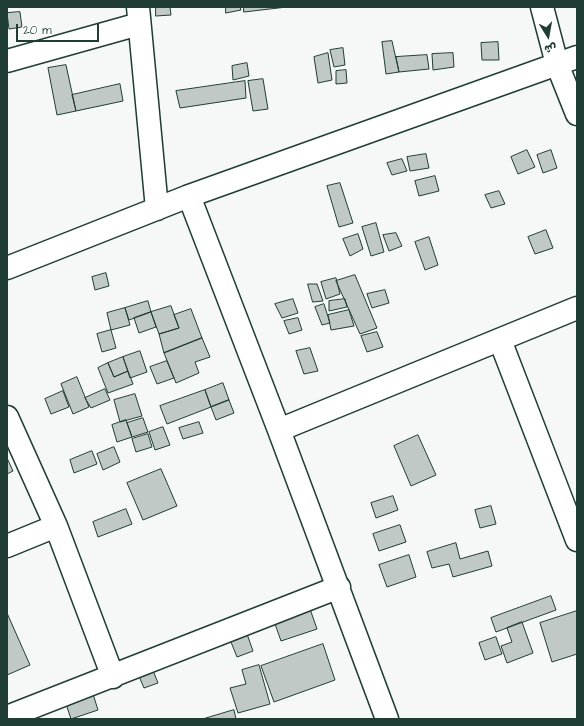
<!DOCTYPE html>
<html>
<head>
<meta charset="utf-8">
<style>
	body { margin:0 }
	#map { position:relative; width:584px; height:726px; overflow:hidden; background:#f6f7f7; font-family:"Architects Daughter","Playpen Sans Arabic",sans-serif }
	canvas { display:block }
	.frame { position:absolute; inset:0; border:8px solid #1f3d34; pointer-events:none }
	.north { position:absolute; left:528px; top:16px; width:40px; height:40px; -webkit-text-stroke:3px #fff; paint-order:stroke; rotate:169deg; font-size:11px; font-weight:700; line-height:16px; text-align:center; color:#1f3d34 }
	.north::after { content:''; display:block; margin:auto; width:14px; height:18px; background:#1f3d34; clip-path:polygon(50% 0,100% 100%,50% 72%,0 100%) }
	.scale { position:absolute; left:16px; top:24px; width:83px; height:18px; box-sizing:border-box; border:2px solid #1f3d34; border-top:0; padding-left:5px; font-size:12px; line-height:14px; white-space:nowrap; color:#1f3d34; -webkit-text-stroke:3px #fff; paint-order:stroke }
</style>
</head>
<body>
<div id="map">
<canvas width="584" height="726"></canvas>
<div class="frame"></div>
<div class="north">ش</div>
<div class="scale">20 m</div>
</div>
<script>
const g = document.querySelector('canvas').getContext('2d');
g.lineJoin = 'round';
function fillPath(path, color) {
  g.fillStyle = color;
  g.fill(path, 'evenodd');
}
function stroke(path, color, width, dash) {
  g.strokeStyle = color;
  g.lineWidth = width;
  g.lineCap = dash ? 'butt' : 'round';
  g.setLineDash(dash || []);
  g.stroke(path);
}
const building = new Path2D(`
	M 156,7 L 170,7 L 171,15 L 156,16 Z
	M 226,7 L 240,7 L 241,10 L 226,13 Z
	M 244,7 L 287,7 L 244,12 Z
	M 20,12 L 22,27 L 9,29 L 7,13 Z
	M 392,41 L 399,72 L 386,74 L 382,42 Z
	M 498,42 L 499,60 L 482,60 L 481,43 Z
	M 343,48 L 345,65 L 334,67 L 330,50 Z
	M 328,53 L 332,80 L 318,83 L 314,57 Z
	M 453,53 L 454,67 L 433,70 L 432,54 Z
	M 427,55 L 429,69 L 399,72 L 396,57 Z
	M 247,63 L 249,76 L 233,80 L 232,66 Z
	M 66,65 L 76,111 L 57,115 L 48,68 Z
	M 346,70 L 347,83 L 336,84 L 336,71 Z
	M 263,79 L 268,109 L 253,111 L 248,81 Z
	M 245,81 L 246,98 L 180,108 L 176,91 Z
	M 120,84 L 123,101 L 76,111 L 72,95 Z
	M 527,150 L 535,167 L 518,174 L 511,157 Z
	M 551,150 L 557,168 L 543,173 L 537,155 Z
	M 426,154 L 429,168 L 410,171 L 407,157 Z
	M 402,159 L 407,171 L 392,175 L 387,163 Z
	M 435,176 L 439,191 L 419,196 L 415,181 Z
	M 340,183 L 353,223 L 339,227 L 327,186 Z
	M 499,191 L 505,204 L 491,208 L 485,195 Z
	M 376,223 L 384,252 L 371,256 L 362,227 Z
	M 546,230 L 553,248 L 535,254 L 528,237 Z
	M 396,233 L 402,246 L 389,251 L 383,235 Z
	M 358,234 L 363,249 L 350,256 L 343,239 Z
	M 429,237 L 438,265 L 425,270 L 415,242 Z
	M 106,273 L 109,286 L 95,290 L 92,277 Z
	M 355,275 L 377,328 L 360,334 L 336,281 Z
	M 336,278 L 340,294 L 326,299 L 321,282 Z
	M 308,284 L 317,284 L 323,301 L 313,302 Z
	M 385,290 L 389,303 L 372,308 L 367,294 Z
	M 293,299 L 298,313 L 282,318 L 275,304 Z
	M 345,299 L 347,307 L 329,311 L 329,301 Z
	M 148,301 L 151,312 L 129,320 L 125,308 Z
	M 324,304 L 330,323 L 322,325 L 315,307 Z
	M 171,306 L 179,328 L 159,334 L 151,312 Z
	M 125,308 L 130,325 L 111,330 L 107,313 Z
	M 191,309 L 202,338 L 164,353 L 159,334 L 179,328 L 174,315 Z
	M 349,310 L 354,326 L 331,330 L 328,315 Z
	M 151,312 L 156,327 L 139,333 L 134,318 Z
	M 298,318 L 302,330 L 289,334 L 284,321 Z
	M 111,330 L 116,348 L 102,352 L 97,334 Z
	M 377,332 L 383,347 L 367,352 L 361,336 Z
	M 202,338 L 210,357 L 195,362 L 199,373 L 176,383 L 164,353 Z
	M 310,348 L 318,371 L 304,374 L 296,351 Z
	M 140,351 L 147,372 L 130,378 L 123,357 Z
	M 123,357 L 128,371 L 114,377 L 108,363 Z
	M 167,361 L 174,378 L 157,384 L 150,367 Z
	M 108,363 L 114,377 L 128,371 L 133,384 L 108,393 L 98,368 Z
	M 77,377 L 89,407 L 73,414 L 61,384 Z
	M 223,383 L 229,400 L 211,407 L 205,390 Z
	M 105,389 L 110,400 L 91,408 L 85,398 Z
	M 205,390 L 211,407 L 167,424 L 160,406 Z
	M 63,391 L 69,407 L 51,414 L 45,399 Z
	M 135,394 L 142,416 L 120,422 L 114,400 Z
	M 229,400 L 234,413 L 216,420 L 211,407 Z
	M 143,418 L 148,432 L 132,437 L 127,423 Z
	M 126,420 L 132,437 L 117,442 L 112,425 Z
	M 199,422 L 203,433 L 183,439 L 179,428 Z
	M 163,427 L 170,445 L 155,450 L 149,432 Z
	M 148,434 L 152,447 L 136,452 L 132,439 Z
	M 418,435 L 436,475 L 411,486 L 394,446 Z
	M 114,447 L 120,462 L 103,470 L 97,454 Z
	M 92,451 L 97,464 L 74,473 L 70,460 Z
	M 7,458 L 13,471 L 7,474 Z
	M 161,469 L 177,506 L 143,520 L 127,483 Z
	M 393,496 L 398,510 L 376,518 L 371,503 Z
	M 491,506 L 496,524 L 480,528 L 475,510 Z
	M 126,509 L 132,524 L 98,537 L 93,522 Z
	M 400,525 L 406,542 L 379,551 L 373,534 Z
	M 456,543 L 460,559 L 488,551 L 492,566 L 453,577 L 449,564 L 432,568 L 427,552 Z
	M 409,555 L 416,577 L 387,587 L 379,565 Z
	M 551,596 L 556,610 L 496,632 L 491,618 Z
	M 310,609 L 317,629 L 281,641 L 274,621 Z
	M 577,611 L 577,654 L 552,662 L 540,623 Z
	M 7,613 L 30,665 L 7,675 Z
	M 522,622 L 533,653 L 507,663 L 501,646 L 512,642 L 507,628 Z
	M 246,631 L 253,651 L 237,657 L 229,637 Z
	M 496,637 L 502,654 L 485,660 L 479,643 Z
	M 323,644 L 335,680 L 274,702 L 261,666 Z
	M 259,665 L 270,704 L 238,713 L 230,688 L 246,684 L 242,670 Z
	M 152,668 L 158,683 L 144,688 L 138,674 Z
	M 93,694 L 98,710 L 71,719 L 66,704 Z
	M 234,710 L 236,719 L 203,719 Z`);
fillPath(building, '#c0c9c6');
stroke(building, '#1f3d34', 1);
const minor = new Path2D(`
	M 138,7 L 157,209
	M 542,7 L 557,64 L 577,114
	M 7,61 L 139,24
	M 189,196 L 279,430 L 387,719
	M 7,268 L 189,196 L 577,57
	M 500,340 L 577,540
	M 7,417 L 56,526 L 113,677
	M 279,430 L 577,308
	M 7,546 L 56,526
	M 7,717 L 339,587`);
stroke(minor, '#1f3d34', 25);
stroke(minor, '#fff', 22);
</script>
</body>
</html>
